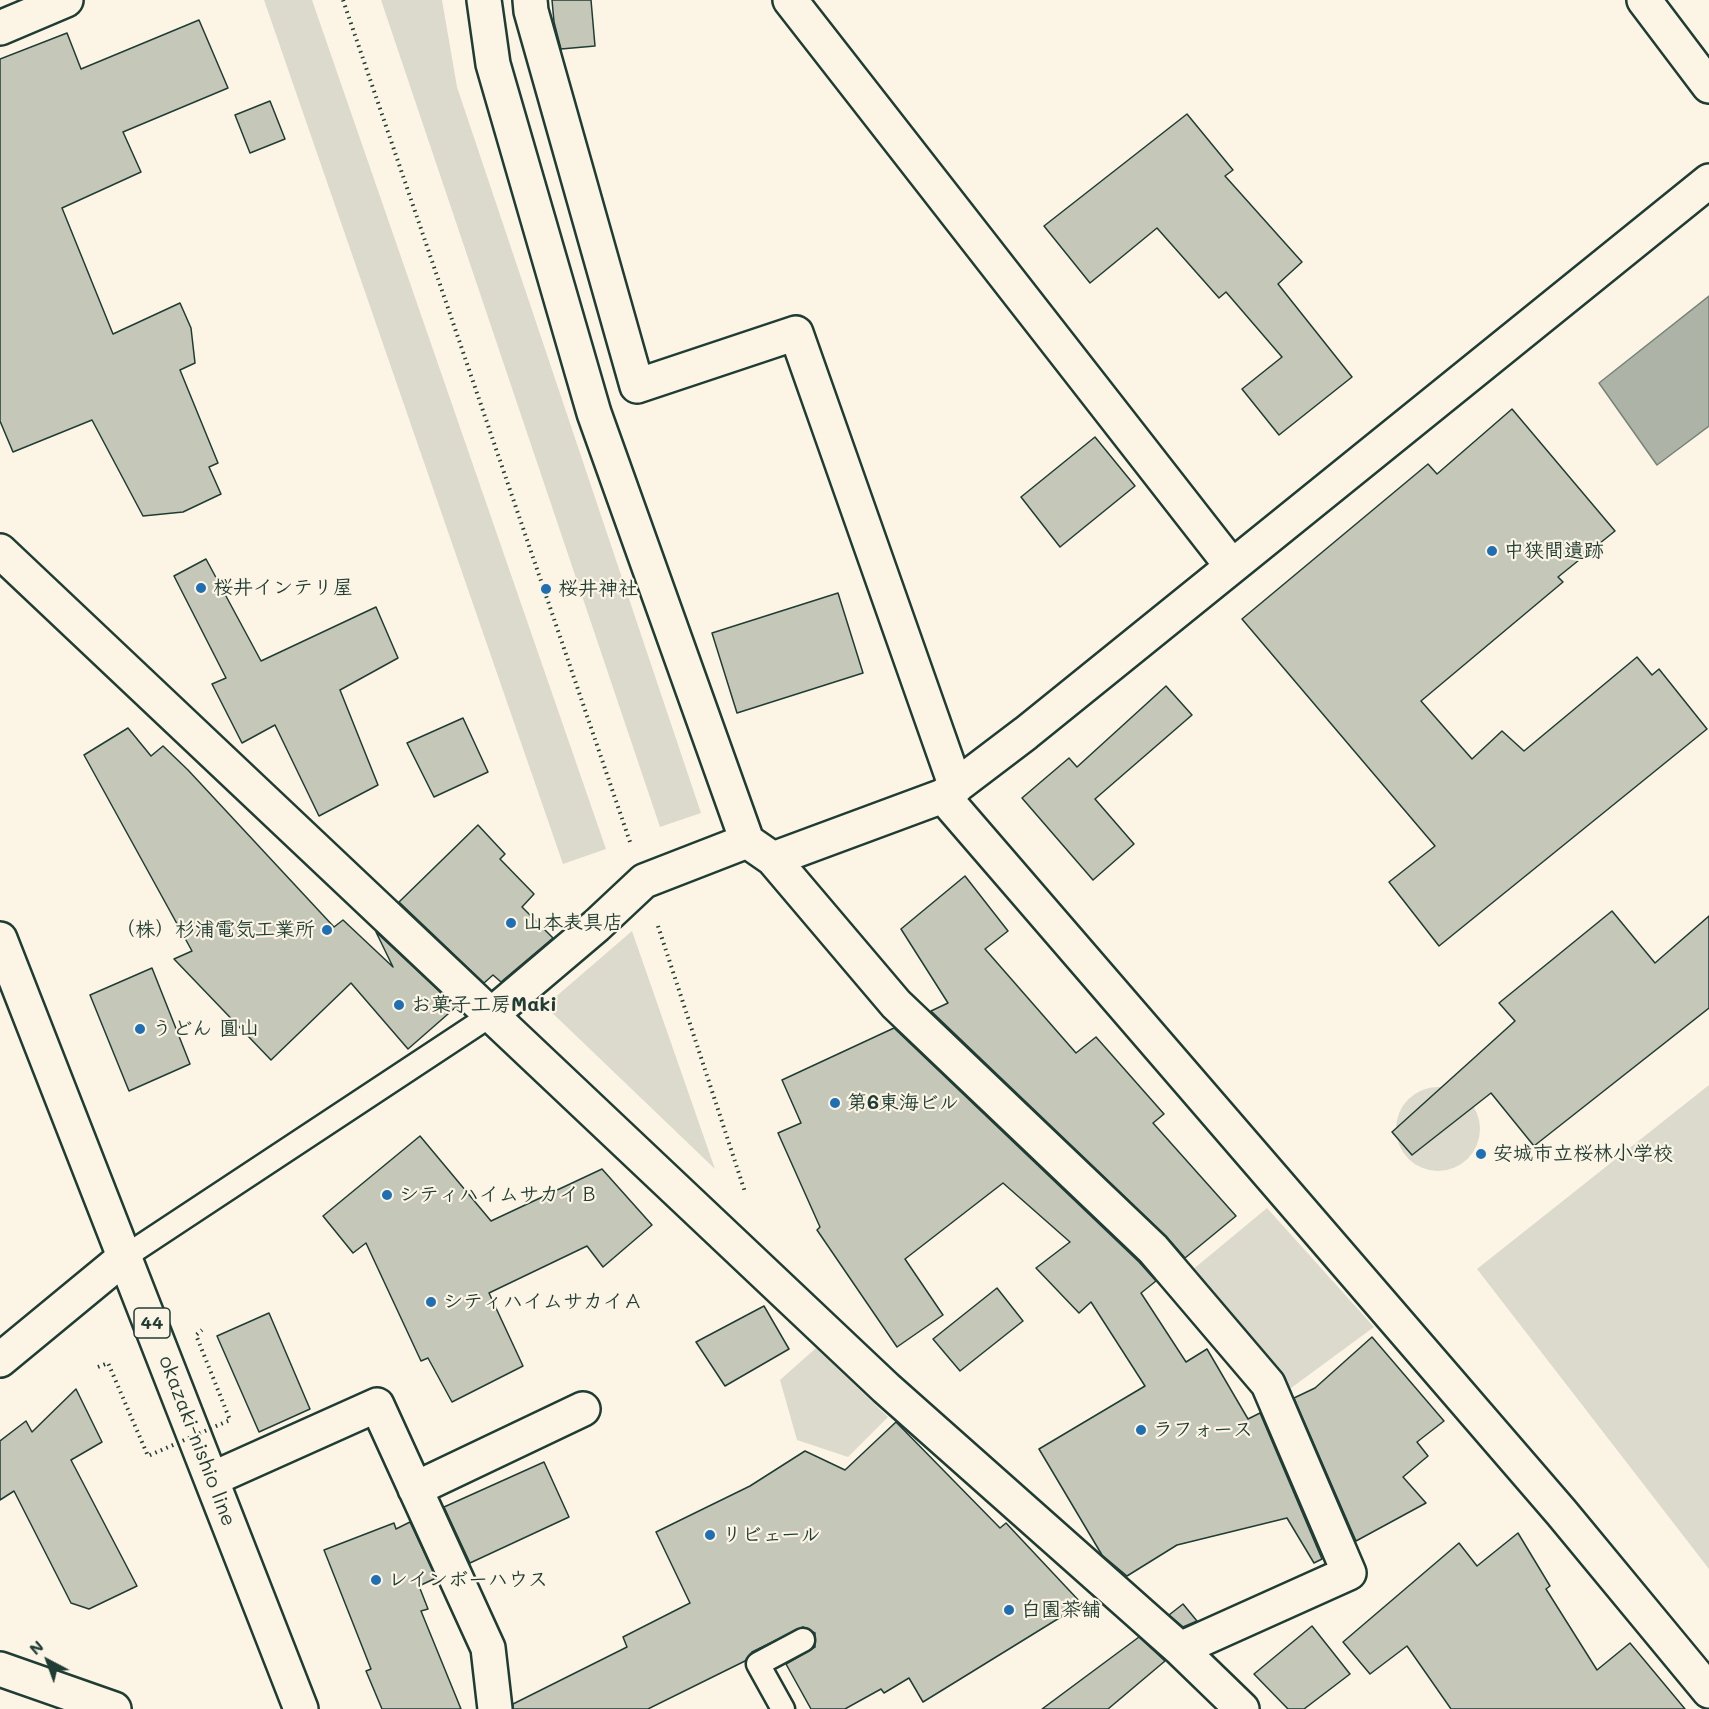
<!DOCTYPE html>
<html>
<head>
<meta charset="utf-8">
<style>
	body { margin:0 }
	#map { position:relative; width:1709px; height:1709px; overflow:hidden; background:#fcf5e5; font-family:Mali,sans-serif }
	canvas { display:block }
	.north { position:absolute; left:18px; top:1631px; width:60px; height:60px; -webkit-text-stroke:4px #fcf5e5; paint-order:stroke; rotate:319deg; font-size:16px; font-weight:700; line-height:24px; text-align:center; color:#1f3d34 }
	.north::after { content:''; display:block; margin:auto; width:21px; height:27px; background:#1f3d34; clip-path:polygon(50% 0,100% 100%,50% 72%,0 100%) }
</style>
</head>
<body>
<div id="map">
<canvas width="1709" height="1709"></canvas>
<div class="north">N</div>
</div>
<script>
const g = document.querySelector('canvas').getContext('2d');
g.lineJoin = 'round';
function fillPath(path, color) {
  g.fillStyle = color;
  g.fill(path, 'evenodd');
}
function stroke(path, color, width, dash) {
  g.strokeStyle = color;
  g.lineWidth = width;
  g.lineCap = dash ? 'butt' : 'round';
  g.setLineDash(dash || []);
  g.stroke(path);
}
function drawText(font, color, halo, rows, align = 'center') {
  g.font = font + ' Mali,"Klee One",sans-serif';
  g.lineWidth = 4.5;
  g.setLineDash([]);
  g.textBaseline = 'middle';
  g.strokeStyle = halo;
  g.fillStyle = color;
  for (const [text, x, y, turn = 0] of rows) {
    g.save();
    g.translate(x, y);
    g.rotate((+turn || 0) * Math.PI / 180);
    g.textAlign = isNaN(turn) ? turn : align;
    if (halo) g.strokeText(text, 0, 0);
    g.fillText(text, 0, 0);
    g.restore();
  }
}
fillPath(new Path2D(`
	M 264,0 L 312,0 L 606,849 L 563,864 Z
	M 381,0 L 442,0 L 457,87 L 701,813 L 660,827 Z
	M 632,931 L 715,1169 L 545,1006 Z
	M 1709,1085 L 1709,1569 L 1477,1269 Z
	M1396 1129a42 42 0 1 1 84 0a42 42 0 1 1-84 0Z
	M 1267,1208 L 1374,1327 L 1287,1391 L 1256,1343 L 1191,1271 Z
	M 816,1348 L 888,1417 L 848,1457 L 797,1440 L 780,1380 Z`), '#dcdacc');
const water = new Path2D(`
	M 1709,296 L 1709,426 L 1657,465 L 1599,383 Z`);
fillPath(water, '#aeb3a7');
stroke(water, '#758479', 1.5);
const building = new Path2D(`
	M 552,0 L 591,0 L 595,46 L 561,49 L 554,22 Z
	M 199,20 L 228,88 L 123,132 L 141,172 L 62,208 L 113,334 L 180,303 L 191,328 L 195,363 L 180,370 L 218,463 L 209,467 L 221,494 L 183,512 L 143,516 L 92,420 L 13,452 L 0,421 L 0,59 L 67,33 L 81,69 Z
	M 270,101 L 285,139 L 250,153 L 235,115 Z
	M 1187,114 L 1233,170 L 1225,176 L 1302,262 L 1278,284 L 1352,377 L 1279,435 L 1242,389 L 1282,357 L 1226,292 L 1219,298 L 1157,228 L 1090,283 L 1044,226 Z
	M 1512,409 L 1615,531 L 1558,577 L 1563,582 L 1421,701 L 1472,759 L 1502,731 L 1524,751 L 1637,657 L 1652,675 L 1659,669 L 1707,729 L 1439,946 L 1389,882 L 1435,846 L 1242,619 L 1428,464 L 1437,474 Z
	M 1095,437 L 1135,486 L 1060,547 L 1021,497 Z
	M 206,559 L 261,661 L 376,607 L 398,658 L 340,690 L 378,785 L 319,816 L 275,725 L 242,743 L 212,684 L 226,678 L 174,576 Z
	M 838,593 L 863,673 L 737,713 L 712,633 Z
	M 1166,686 L 1192,715 L 1095,799 L 1134,844 L 1093,880 L 1022,798 L 1069,758 L 1077,767 Z
	M 463,718 L 488,772 L 434,797 L 407,743 Z
	M 128,728 L 151,756 L 163,746 L 188,770 L 334,927 L 343,920 L 393,967 L 376,932 L 456,1007 L 408,1049 L 351,983 L 271,1060 L 174,959 L 192,951 L 84,755 Z
	M 478,825 L 505,854 L 500,859 L 534,894 L 522,907 L 553,938 L 501,982 L 493,975 L 484,983 L 399,902 Z
	M 965,876 L 1008,931 L 985,949 L 1076,1053 L 1096,1037 L 1164,1114 L 1153,1123 L 1236,1216 L 1185,1258 L 1166,1236 L 931,1011 L 948,1003 L 901,929 Z
	M 1612,911 L 1655,963 L 1709,916 L 1709,1008 L 1534,1146 L 1491,1093 L 1412,1155 L 1392,1132 L 1515,1021 L 1499,1003 Z
	M 152,968 L 190,1064 L 129,1091 L 90,995 Z
	M 894,1028 L 1139,1262 L 1156,1281 L 1141,1293 L 1186,1362 L 1207,1349 L 1248,1419 L 1260,1413 L 1322,1559 L 1314,1563 L 1287,1518 L 1177,1545 L 1127,1576 L 1102,1555 L 1039,1449 L 1145,1386 L 1091,1302 L 1079,1313 L 1036,1268 L 1070,1242 L 1003,1183 L 905,1259 L 943,1315 L 897,1347 L 817,1230 L 820,1227 L 778,1133 L 801,1123 L 782,1080 Z
	M 420,1136 L 491,1221 L 602,1169 L 652,1225 L 603,1267 L 587,1246 L 489,1293 L 523,1366 L 452,1402 L 428,1358 L 421,1361 L 366,1243 L 353,1253 L 323,1216 Z
	M 997,1288 L 1023,1321 L 960,1371 L 933,1339 Z
	M 764,1306 L 789,1349 L 725,1386 L 696,1342 Z
	M 269,1313 L 310,1409 L 259,1432 L 217,1336 Z
	M 1372,1337 L 1444,1421 L 1417,1442 L 1428,1456 L 1403,1477 L 1426,1503 L 1356,1541 L 1294,1398 L 1315,1388 Z
	M 76,1389 L 102,1442 L 71,1460 L 137,1586 L 89,1609 L 71,1603 L 14,1491 L 0,1500 L 0,1441 L 26,1421 L 32,1432 Z
	M 896,1422 L 1000,1528 L 1006,1523 L 1082,1604 L 923,1702 L 909,1678 L 884,1693 L 881,1689 L 845,1709 L 811,1709 L 786,1664 L 815,1647 L 815,1633 L 803,1627 L 752,1652 L 745,1661 L 648,1709 L 513,1709 L 513,1704 L 627,1647 L 623,1637 L 690,1603 L 656,1532 L 750,1486 L 805,1451 L 845,1470 Z
	M 544,1462 L 569,1517 L 470,1563 L 444,1507 Z
	M 410,1522 L 436,1578 L 419,1586 L 428,1609 L 421,1611 L 461,1709 L 382,1709 L 366,1671 L 371,1669 L 324,1550 L 394,1523 L 396,1529 Z
	M 1518,1533 L 1550,1586 L 1546,1589 L 1597,1670 L 1630,1643 L 1685,1709 L 1451,1709 L 1407,1646 L 1370,1674 L 1343,1642 L 1459,1543 L 1477,1566 Z
	M 1183,1604 L 1197,1621 L 1183,1627 L 1169,1615 Z
	M 1312,1626 L 1350,1674 L 1304,1709 L 1288,1709 L 1254,1674 Z
	M 1139,1637 L 1165,1661 L 1108,1709 L 1042,1709 Z`);
fillPath(building, '#c5c7b9');
stroke(building, '#1f3d34', 1.5);
const lane = new Path2D(`
	M 126,1256 L 491,1015
	M 783,1709 L 758,1664 L 803,1640`);
const street = new Path2D(`
	M 484,0 L 493,64 L 594,413 L 747,841 L 773,859 L 943,796 L 1026,733 L 1709,181
	M 530,0 L 531,11 L 637,386 L 796,333 L 956,787
	M 790,0 L 1231,565
	M 1644,0 L 1709,86
	M 0,28 L 66,0
	M 0,551 L 886,1388 L 1180,1649 L 1242,1709
	M 943,796 L 1561,1512 L 1709,1691
	M 773,859 L 896,1004 L 1153,1249 L 1268,1384 L 1349,1573 L 1180,1649
	M 491,1015 L 596,926 L 644,881 L 747,841
	M 0,1360 L 126,1256
	M 212,1479 L 377,1405 L 488,1648 L 495,1709
	M 415,1489 L 583,1409`);
const secondary = new Path2D(`
	M 0,1669 L 114,1709`);
const primary = new Path2D(`
	M 0,939 L 301,1709`);
stroke(lane, '#1f3d34', 27);
stroke(street, '#1f3d34', 38);
stroke(secondary, '#1f3d34', 38);
stroke(primary, '#1f3d34', 38);
stroke(new Path2D(`
	M 343,0 L 630,842
	M 658,926 L 745,1192`), '#1f3d34', 4, [1.5, 4.5]);
stroke(lane, '#fcf5e5', 22);
stroke(street, '#fcf5e5', 33);
stroke(secondary, '#fcf5e5', 33);
stroke(primary, '#fcf5e5', 33);
stroke(new Path2D(`
	M 98,1367 L 108,1363 L 148,1456 L 230,1420 L 196,1335 L 202,1330`), '#1f3d34', 4, [1.5, 4.5]);
for (const [x, y, r, color] of [
	[1492,551,6,"#1f6fb2"],
	[201,588,6,"#1f6fb2"],
	[546,589,6,"#1f6fb2"],
	[511,923,6,"#1f6fb2"],
	[327,930,6,"#1f6fb2"],
	[399,1005,6,"#1f6fb2"],
	[140,1029,6,"#1f6fb2"],
	[835,1103,6,"#1f6fb2"],
	[1481,1154,6,"#1f6fb2"],
	[387,1195,6,"#1f6fb2"],
	[431,1302,6,"#1f6fb2"],
	[1141,1430,6,"#1f6fb2"],
	[710,1535,6,"#1f6fb2"],
	[376,1580,6,"#1f6fb2"],
	[1009,1610,6,"#1f6fb2"]
]) {
  const dot = new Path2D();
  dot.arc(x, y, r, 0, 2 * Math.PI);
  g.fillStyle = color;
  g.fill(dot);
  stroke(dot, '#fcf5e5', 2);
}
for (const [x, y, w] of [
	[152,1323,36]
]) {
  const box = new Path2D();
  box.roundRect(x - w / 2, y - 15, w, 30, 4.5);
  g.fillStyle = '#fcf5e5';
  g.fill(box);
  stroke(box, '#1f3d34', 1.5);
}
drawText('bold 18px', '#1f3d34', null, [
	["44",152,1323]
]);
drawText('bold 20px', '#1f3d34', '#fcf5e5', [
	["中狭間遺跡",1504,551],
	["桜井インテリ屋",213,588],
	["桜井神社",558,589],
	["山本表具店",523,923],
	["（株）杉浦電気工業所",315,930,"right"],
	["お菓子工房Maki",411,1005],
	["うどん 圓山",152,1029],
	["第6東海ビル",847,1103],
	["安城市立桜林小学校",1493,1154],
	["シティハイムサカイＢ",399,1195],
	["シティハイムサカイＡ",443,1302],
	["ラフォース",1153,1430],
	["リビェール",722,1535],
	["レインボーハウス",388,1580],
	["白園茶舗",1021,1610]
], 'left');
drawText('20px', '#1f3d34', '#fcf5e5', [
	["okazaki-nishio line",197,1441,69]
]);
</script>
</body>
</html>
